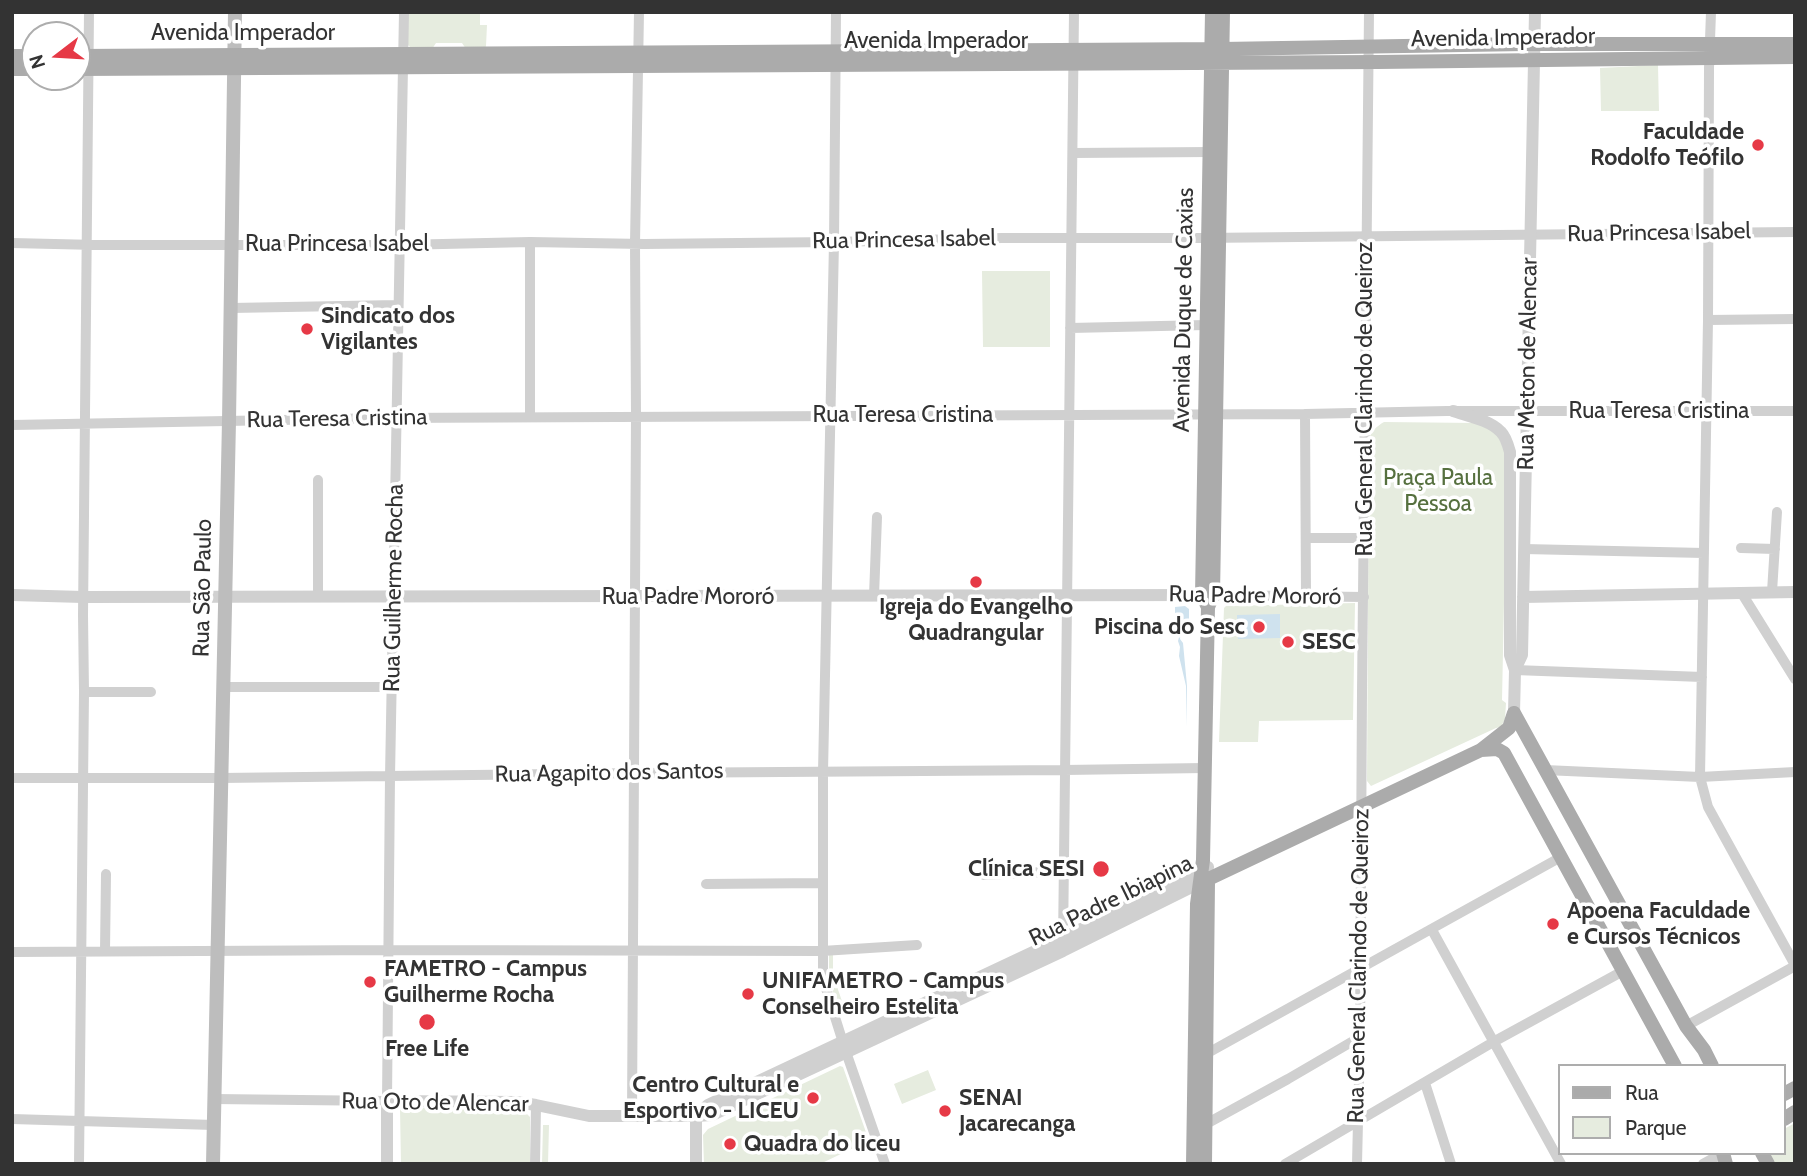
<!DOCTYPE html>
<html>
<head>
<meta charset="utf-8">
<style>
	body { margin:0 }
	#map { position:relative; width:1807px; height:1176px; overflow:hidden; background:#fff; font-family:Cabin,sans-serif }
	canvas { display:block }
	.frame { position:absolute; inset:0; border:14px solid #333; pointer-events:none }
	.legend { position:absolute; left:1558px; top:1064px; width:228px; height:91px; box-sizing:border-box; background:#fff; border:2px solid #adadad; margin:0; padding:9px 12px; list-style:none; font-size:21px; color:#333 }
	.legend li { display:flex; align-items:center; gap:14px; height:35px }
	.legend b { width:35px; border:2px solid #adadad }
	.north { position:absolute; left:21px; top:21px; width:70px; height:70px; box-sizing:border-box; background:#fff; border:2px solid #adadad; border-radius:50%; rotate:253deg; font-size:19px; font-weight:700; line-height:28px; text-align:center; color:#333 }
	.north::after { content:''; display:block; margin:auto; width:24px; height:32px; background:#e63946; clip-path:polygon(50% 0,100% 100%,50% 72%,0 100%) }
</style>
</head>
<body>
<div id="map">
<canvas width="1807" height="1176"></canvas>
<div class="frame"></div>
<ul class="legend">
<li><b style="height:9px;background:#ababab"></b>Rua</li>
<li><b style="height:19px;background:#e6ecdf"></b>Parque</li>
</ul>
<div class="north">N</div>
</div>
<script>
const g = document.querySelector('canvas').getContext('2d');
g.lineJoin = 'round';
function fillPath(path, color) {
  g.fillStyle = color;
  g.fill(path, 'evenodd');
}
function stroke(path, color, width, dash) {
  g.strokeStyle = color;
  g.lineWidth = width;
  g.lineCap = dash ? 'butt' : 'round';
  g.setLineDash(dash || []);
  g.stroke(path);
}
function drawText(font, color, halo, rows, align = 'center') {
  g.font = font + ' Cabin,sans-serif';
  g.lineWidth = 7;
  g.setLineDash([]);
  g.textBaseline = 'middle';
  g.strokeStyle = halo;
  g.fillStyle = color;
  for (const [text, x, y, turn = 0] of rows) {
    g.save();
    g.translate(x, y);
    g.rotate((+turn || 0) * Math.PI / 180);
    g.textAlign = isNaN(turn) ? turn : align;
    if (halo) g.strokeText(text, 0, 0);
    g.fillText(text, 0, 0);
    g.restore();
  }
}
fillPath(new Path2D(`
	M 407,12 L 480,12 L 480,25 L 487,25 L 486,46 L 485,49 L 466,49 L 462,43 L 436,43 L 432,49 L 412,49 L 407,44 Z
	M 1658,65 L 1659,111 L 1601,111 L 1600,68 Z
	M 982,271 L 1050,271 L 1050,347 L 983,347 Z
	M 1384,422 L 1476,423 L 1497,432 L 1507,457 L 1502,700 L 1506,703 L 1505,719 L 1501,727 L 1496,728 L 1371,786 L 1367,781 L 1369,440 C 1370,432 1377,426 1384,422 Z
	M 1355,603 L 1353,720 L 1259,721 L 1258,742 L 1219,742 L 1224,608 L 1226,606 Z
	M 829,953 L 833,953 L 833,975 L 844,1007 L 838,1009 L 829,980 Z
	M 840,1066 L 843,1067 L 868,1138 L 866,1142 L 820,1164 L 704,1164 L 703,1135 L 708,1129 Z
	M 928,1070 L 936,1090 L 902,1104 L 894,1084 Z
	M 400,1108 L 521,1108 L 530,1117 L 530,1164 L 401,1164 Z
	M 1795,1123 L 1795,1164 L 1774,1164 L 1771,1157 L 1771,1153 L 1784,1153 L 1784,1129 Z
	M 543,1125 L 549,1125 L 548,1164 L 542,1164 Z`), '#e6ecdf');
fillPath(new Path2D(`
	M 1185,606 L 1189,609 L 1189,627 L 1181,633 L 1180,639 L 1183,643 L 1187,686 L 1187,727 L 1186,686 L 1179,656 L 1180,647 L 1178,641 L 1180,633 L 1175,629 L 1175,607 Z
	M 1280,614 L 1280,638 L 1238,639 L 1237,615 Z`), '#cfe2ee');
stroke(new Path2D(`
	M 836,12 L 834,242 L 823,772 L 823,979 L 846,1052 L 885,1164
	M 1711,12 L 1709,68 L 1708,320 L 1700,777 L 1708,807 L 1795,965
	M 1073,153 L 1210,152
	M 12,243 L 97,245 L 399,245 L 530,242 L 644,244 L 834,242 L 1002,238 L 1200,238 L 1795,232
	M 231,308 L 398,305
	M 1708,320 L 1795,319
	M 1070,328 L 1206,325
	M 1305,414 L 1306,596
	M 530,417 L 530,242
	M 12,425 L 387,418 L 1305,414 L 1447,411 L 1795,411
	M 1306,538 L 1364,538
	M 1741,548 L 1775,549
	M 1524,549 L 1704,553
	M 1741,592 L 1795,679
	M 1772,592 L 1777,512
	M 1213,595 L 1364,597
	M 318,596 L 318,480
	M 874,596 L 877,517
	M 1515,670 L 1702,677
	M 224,687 L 392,687
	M 84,692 L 151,692
	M 1545,770 L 1700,777 L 1795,772
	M 12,778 L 221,778 L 641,773 L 1064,770 L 1205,768
	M 984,875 L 1064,871
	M 706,884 L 822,883
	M 1432,930 L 1561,1164
	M 1063,943 L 1074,12
	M 105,951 L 106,874
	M 12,952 L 389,950 L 822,951 L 917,945
	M 1686,1026 L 1795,966
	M 1206,1054 L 1561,857
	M 1425,1083 L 1451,1164
	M 214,1099 L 387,1101 L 390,776 L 404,12
	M 632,1116 L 636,416 L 635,243 L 639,12
	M 12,1119 L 214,1125
	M 1206,1124 L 1288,1079 L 1360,1037
	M 79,1164 L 84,692 L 83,615 L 89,12
	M 535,1164 L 536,1105
	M 1285,1164 L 1495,1041 L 1623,971
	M 1357,1164 L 1360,1037 L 1362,692 L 1369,12
	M 1703,1164 L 1723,1153`), '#d0d0d0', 10);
stroke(new Path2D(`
	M 1453,411 C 1468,416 1490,420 1501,432 C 1506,437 1508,445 1510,452 L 1510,655 L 1515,670
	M 12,595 L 83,597 L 1209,595
	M 1523,597 L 1795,592
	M 1514,713 L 1515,670 L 1522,655 L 1535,12
	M 696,1116 L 708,1105 L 1063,938 L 1208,867
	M 696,1116 L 696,1164
	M 387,1164 L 387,1101 L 516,1102 L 536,1105 L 589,1116 L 696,1116 L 712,1115 L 1063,951 L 1200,883`), '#d0d0d0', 12);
stroke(new Path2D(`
	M 213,1164 L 229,421 L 235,12`), '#bdbdbd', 14);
stroke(new Path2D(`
	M 12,56 L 35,56
	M 77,56 L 1222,49 L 1525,44 L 1795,44
	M 12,69 L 35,69
	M 77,69 L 1378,62 L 1795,57
	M 1208,607 L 1202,595 L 1212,12
	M 1514,713 L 1686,1026 L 1704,1050 L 1712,1066
	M 1481,750 L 1497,749 L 1504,753 L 1675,1066
	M 1200,883 L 1481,750 L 1509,728 L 1514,713
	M 1784,1094 L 1795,1088
	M 1784,1119 L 1795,1112
	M 1723,1153 L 1726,1164
	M 1762,1153 L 1768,1164
	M 1193,1164 L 1197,904 L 1203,860 L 1208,607 L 1213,595 L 1223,12
	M 1205,1164 L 1208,882`), '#ababab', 14);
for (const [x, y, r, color] of [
	[1758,145,7,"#e63946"],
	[307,329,7,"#e63946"],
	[976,582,7,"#e63946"],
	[1259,627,7,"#e63946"],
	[1288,642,7,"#e63946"],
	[1101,869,9,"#e63946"],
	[1553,924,7,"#e63946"],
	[370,982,7,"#e63946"],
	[748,994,7,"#e63946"],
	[427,1022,9,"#e63946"],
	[813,1098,7,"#e63946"],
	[945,1111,7,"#e63946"],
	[730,1144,7,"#e63946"]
]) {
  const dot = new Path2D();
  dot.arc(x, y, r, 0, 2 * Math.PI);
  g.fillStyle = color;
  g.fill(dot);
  stroke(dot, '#fff', 2.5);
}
drawText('23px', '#333', '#fff', [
	["Avenida Imperador",243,33],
	["Avenida Imperador",1503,38,-1],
	["Avenida Imperador",936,41],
	["Rua Princesa Isabel",1659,233,-1],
	["Rua Princesa Isabel",904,240,-1],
	["Rua Princesa Isabel",337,244],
	["Avenida Duque de Caxias",1184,310,-89],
	["Rua Meton de Alencar",1528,364,-89],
	["Rua General Clarindo de Queiroz",1365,399,-90],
	["Rua Teresa Cristina",1659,411],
	["Rua Teresa Cristina",903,415],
	["Rua Teresa Cristina",337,419,-1],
	["Rua São Paulo",203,588,-89],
	["Rua Guilherme Rocha",394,588,-89],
	["Rua Padre Mororó",1255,596,1],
	["Rua Padre Mororó",688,597],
	["Rua Agapito dos Santos",609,773,-1],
	["Rua Padre Ibiapina",1111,901,-26],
	["Rua General Clarindo de Queiroz",1359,966,-89],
	["Rua Oto de Alencar",435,1103,1]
]);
drawText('bold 23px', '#333', '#fff', [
	["Faculdade",1744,132,"right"],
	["Rodolfo Teófilo",1744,158,"right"],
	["Sindicato dos",321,316],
	["Vigilantes",321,342],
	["Igreja do Evangelho",976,607,"center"],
	["Quadrangular",976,633,"center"],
	["Piscina do Sesc",1245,627,"right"],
	["SESC",1302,642],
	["Clínica SESI",1085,869,"right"],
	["Apoena Faculdade",1567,911],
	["e Cursos Técnicos",1567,937],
	["FAMETRO - Campus",384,969],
	["Guilherme Rocha",384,995],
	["UNIFAMETRO - Campus",762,981],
	["Conselheiro Estelita",762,1007],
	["Free Life",427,1049,"center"],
	["Centro Cultural e",799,1085,"right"],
	["Esportivo - LICEU",799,1111,"right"],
	["SENAI",959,1098],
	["Jacarecanga",959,1124],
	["Quadra do liceu",744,1144]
], 'left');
drawText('23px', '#56703f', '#fff', [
	["Praça Paula",1438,478],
	["Pessoa",1438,504]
]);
</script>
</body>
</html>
